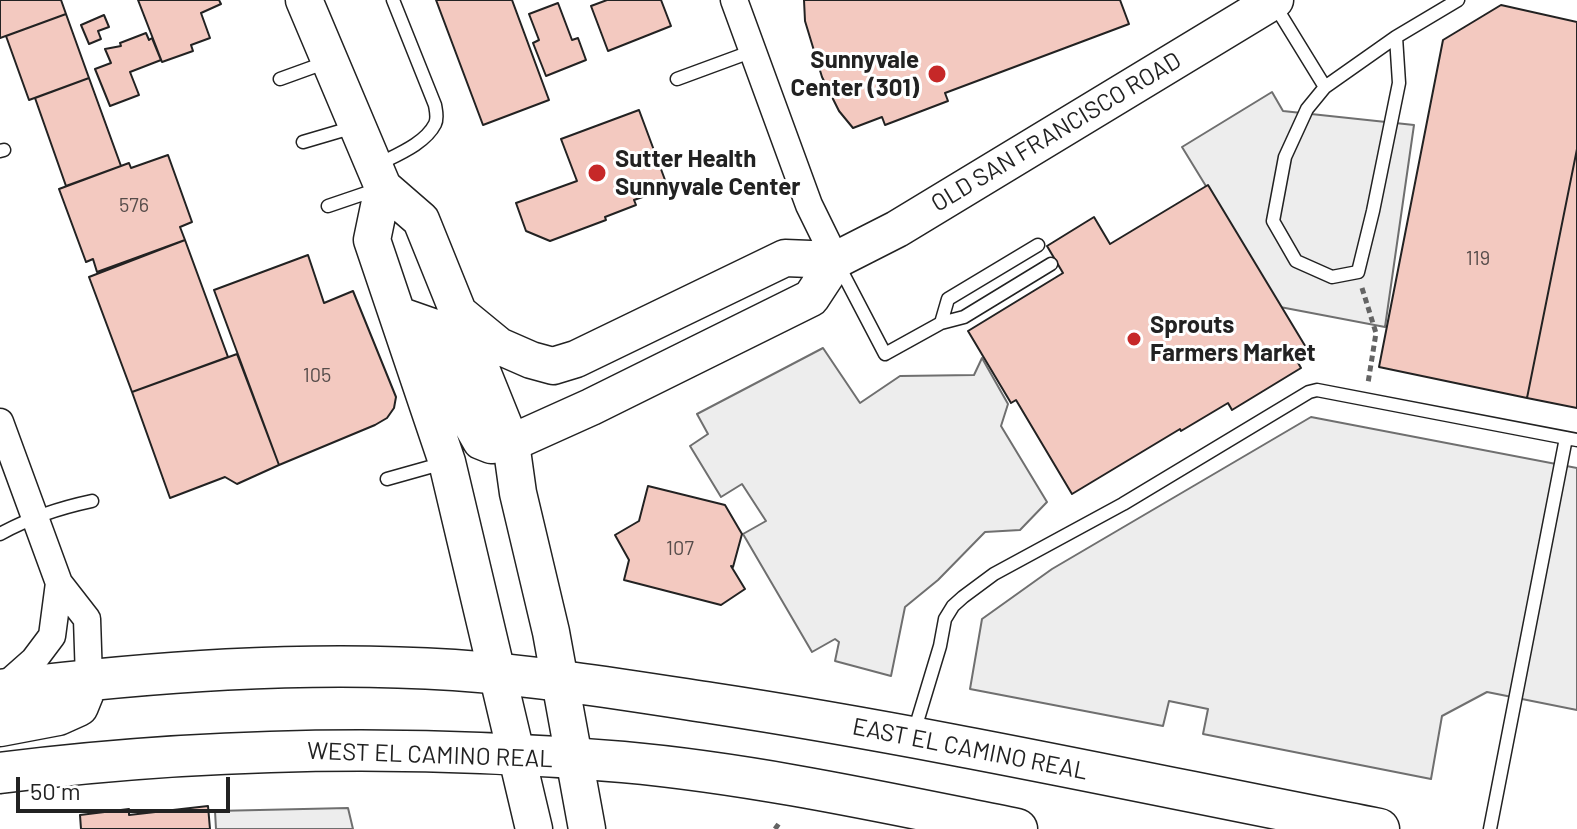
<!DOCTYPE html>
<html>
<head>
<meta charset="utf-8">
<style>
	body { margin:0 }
	#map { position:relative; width:1577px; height:829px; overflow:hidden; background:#fff; font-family:Barlow,sans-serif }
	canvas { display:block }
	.scale { position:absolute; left:16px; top:777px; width:214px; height:36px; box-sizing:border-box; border:4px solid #222; border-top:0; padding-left:10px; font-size:24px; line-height:28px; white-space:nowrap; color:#222; -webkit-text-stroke:6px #fff; paint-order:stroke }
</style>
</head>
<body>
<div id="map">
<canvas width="1577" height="829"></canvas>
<div class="scale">50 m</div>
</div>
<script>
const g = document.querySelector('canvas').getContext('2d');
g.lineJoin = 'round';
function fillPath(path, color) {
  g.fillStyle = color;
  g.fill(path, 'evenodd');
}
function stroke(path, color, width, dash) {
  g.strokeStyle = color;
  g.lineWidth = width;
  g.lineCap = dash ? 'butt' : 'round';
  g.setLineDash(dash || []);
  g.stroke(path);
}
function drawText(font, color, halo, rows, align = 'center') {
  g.font = font + ' Barlow,sans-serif';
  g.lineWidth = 6;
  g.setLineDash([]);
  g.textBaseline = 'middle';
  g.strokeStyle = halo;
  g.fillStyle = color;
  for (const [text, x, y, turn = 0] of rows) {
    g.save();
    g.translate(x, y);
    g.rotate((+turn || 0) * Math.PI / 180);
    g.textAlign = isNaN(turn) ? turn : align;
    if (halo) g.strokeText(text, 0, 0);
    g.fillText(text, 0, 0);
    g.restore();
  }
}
const parking = new Path2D(`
	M 1272,92 L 1283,111 L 1414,125 L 1385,327 L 1280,307 L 1182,147 Z
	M 823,348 L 860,403 L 900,376 L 974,375 L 982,358 L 1008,404 L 1001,426 L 1047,502 L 1020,530 L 985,532 L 938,580 L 905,607 L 891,676 L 835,661 L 839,642 L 835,639 L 812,652 L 743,534 L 766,521 L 742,484 L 721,497 L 690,446 L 708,434 L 697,414 Z
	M 1311,417 L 1577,468 L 1577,710 L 1487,692 L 1442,716 L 1431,779 L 1203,734 L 1208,709 L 1169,701 L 1163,726 L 970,689 L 982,619 L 1052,569 Z
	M 348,808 L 353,829 L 216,829 L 215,811 Z`);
fillPath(parking, '#ededed');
stroke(parking, '#6f6f6f', 2);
const building = new Path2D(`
	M 0,0 L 61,0 L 66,14 L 0,38 Z
	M 138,0 L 219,0 L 221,4 L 201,13 L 210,38 L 191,45 L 193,51 L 162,62 Z
	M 436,0 L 512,0 L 549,100 L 483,125 Z
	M 607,0 L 661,0 L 671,26 L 608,51 L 591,6 Z
	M 804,0 L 1120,0 L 1129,24 L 945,93 L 948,101 L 885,125 L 882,117 L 853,128 L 839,111 L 822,77 L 805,21 Z
	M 558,3 L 572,40 L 578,38 L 586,60 L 546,76 L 533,43 L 539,40 L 529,14 Z
	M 1501,5 L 1577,22 L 1577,149 L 1527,398 L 1379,367 L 1443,40 Z
	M 66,14 L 89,78 L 29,100 L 6,36 Z
	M 104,15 L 109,27 L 98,31 L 101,39 L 89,44 L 81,25 Z
	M 146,33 L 149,40 L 152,38 L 161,60 L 130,72 L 139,95 L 110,106 L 95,69 L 111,63 L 105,49 L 121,46 L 120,43 Z
	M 89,78 L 121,166 L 66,186 L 35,98 Z
	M 639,110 L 668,188 L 634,200 L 636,205 L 605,217 L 606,220 L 550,241 L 526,231 L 516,203 L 577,181 L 561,139 Z
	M 1577,149 L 1577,408 L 1527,398 Z
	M 168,155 L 192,222 L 180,227 L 185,240 L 97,272 L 93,259 L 86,262 L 59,189 L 129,163 L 131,168 Z
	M 1208,185 L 1310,354 L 1297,361 L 1301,368 L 1232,410 L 1228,403 L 1181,431 L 1180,429 L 1072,494 L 1016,400 L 1011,403 L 968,331 L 1063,273 L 1047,246 L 1094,217 L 1110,244 Z
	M 185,240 L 228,357 L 132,392 L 89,277 Z
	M 308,255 L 324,303 L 353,291 L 396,397 L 394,408 L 387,418 L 375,425 L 279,465 L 214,290 Z
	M 237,354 L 279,465 L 237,484 L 225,477 L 170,498 L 132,392 Z
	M 648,486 L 725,505 L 742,534 L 733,567 L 731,566 L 745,589 L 721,605 L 624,580 L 629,560 L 615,535 L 639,521 Z
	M 208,806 L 210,829 L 81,829 L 80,815 L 129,809 L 129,815 Z`);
fillPath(building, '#f3c9c0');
stroke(building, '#222', 2);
const service = new Path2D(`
	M 1274,4 L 1325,87
	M 1396,37 L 1325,87 L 1307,109 L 1285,157 L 1273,221 L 1296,261 L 1332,277 L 1358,272 L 1373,211 L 1399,83 L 1396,37 L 1458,0
	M 280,79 L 327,62
	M 677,79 L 753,51
	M 303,142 L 354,127
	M 0,151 L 4,150
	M 377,165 C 396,155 425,144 435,124 C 438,118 436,111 435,105 L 393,0
	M 328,206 L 378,189
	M 839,266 L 885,354 L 941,323 L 964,317 L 1051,264
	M 941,323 L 948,299 L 1038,245
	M 387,479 L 444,463
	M 0,534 C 29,518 59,508 92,501
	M 914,732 L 940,646 L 945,619 L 953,606 L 963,597 L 994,574 L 1123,504 L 1309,392 L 1317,390 L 1577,440
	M 1490,829 L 1566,438`);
const minor = new Path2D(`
	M 734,0 L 809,205 L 836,260
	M 0,422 L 59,583 L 87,619 L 89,679
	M 0,690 L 34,660 L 52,636 L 59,583`);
const secondary = new Path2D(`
	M 304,0 L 383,187 L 421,220 L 511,443 L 518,493 L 551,632 L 587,829
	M 383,187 L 372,240 L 447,462 L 534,829
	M 460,314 L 499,346 L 531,360 L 553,366 L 576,359 L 785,258 L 836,260 L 897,229 L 1275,0
	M 398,315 L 438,329 L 473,427 L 481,441 L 491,445 L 511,443 L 591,407 L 811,298 L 836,260`);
const primary = new Path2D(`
	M 0,690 C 150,672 303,660 454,670 C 540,676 626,690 711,703 C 935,737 1157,786 1379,829
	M 0,726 L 58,715 L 78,706 L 89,679
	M 0,773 C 207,747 415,744 623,762 C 755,774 887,803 1017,829`);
stroke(service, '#222', 15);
stroke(minor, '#222', 29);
stroke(secondary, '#222', 39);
stroke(primary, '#222', 43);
stroke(new Path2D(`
	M 1362,288 L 1376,333 L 1368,383
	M 775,829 L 780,822`), '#646464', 5, [6, 4]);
stroke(service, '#fff', 12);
stroke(minor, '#fff', 26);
stroke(secondary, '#fff', 36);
stroke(primary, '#fff', 40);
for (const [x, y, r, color] of [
	[937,74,10,"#c62828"],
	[597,173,10,"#c62828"],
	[1134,339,8,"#c62828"]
]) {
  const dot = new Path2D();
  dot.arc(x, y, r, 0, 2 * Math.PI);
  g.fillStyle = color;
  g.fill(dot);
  stroke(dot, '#fff', 3);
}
drawText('20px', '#564c4a', null, [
	["576",134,205],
	["119",1478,258],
	["105",317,375],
	["107",680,548]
]);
drawText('bold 24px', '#222', '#fff', [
	["Sunnyvale",919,60,"right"],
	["Center (301)",919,88,"right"],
	["Sutter Health",615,159],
	["Sunnyvale Center",615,187],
	["Sprouts",1150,325],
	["Farmers Market",1150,353]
], 'left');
drawText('24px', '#222', '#fff', [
	["OLD SAN FRANCISCO ROAD",1056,132,-31],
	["EAST EL CAMINO REAL",970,749,11],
	["WEST EL CAMINO REAL",430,755,2]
]);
</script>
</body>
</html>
